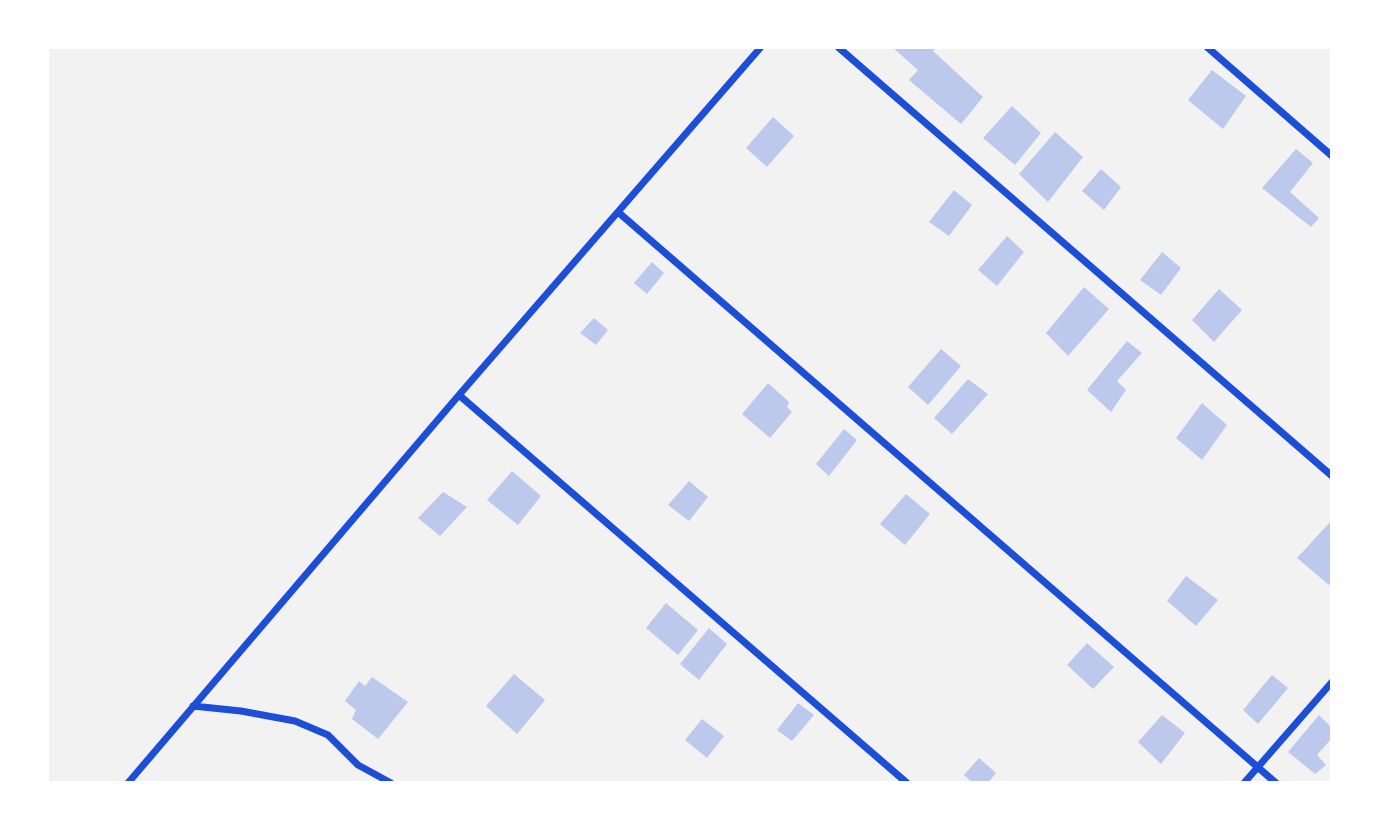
<!DOCTYPE html>
<html>
<head>
<meta charset="utf-8">
<style>
	body { margin:0 }
	#map { position:relative; width:1379px; height:830px; overflow:hidden; background:#f2f2f2; font-family:Ubuntu,sans-serif }
	canvas { display:block }
	.frame { position:absolute; inset:0; border:49px solid #fff; pointer-events:none }
</style>
</head>
<body>
<div id="map">
<canvas width="1379" height="830"></canvas>
<div class="frame"></div>
</div>
<script>
const g = document.querySelector('canvas').getContext('2d');
g.lineJoin = 'round';
function fillPath(path, color) {
  g.fillStyle = color;
  g.fill(path, 'evenodd');
}
function stroke(path, color, width, dash) {
  g.strokeStyle = color;
  g.lineWidth = width;
  g.lineCap = dash ? 'butt' : 'round';
  g.setLineDash(dash || []);
  g.stroke(path);
}
fillPath(new Path2D(`
	M 892,47 L 937,47 L 933,51 L 983,97 L 961,124 L 909,80 L 918,70 Z
	M 1212,70 L 1246,96 L 1223,129 L 1188,100 Z
	M 1012,106 L 1041,133 L 1015,165 L 983,138 Z
	M 773,117 L 794,136 L 767,167 L 746,148 Z
	M 1055,132 L 1083,157 L 1048,202 L 1019,174 Z
	M 1296,149 L 1313,163 L 1290,192 L 1319,218 L 1311,227 L 1262,188 Z
	M 1101,169 L 1121,187 L 1104,210 L 1082,191 Z
	M 954,190 L 972,205 L 949,236 L 929,222 Z
	M 1007,236 L 1024,252 L 997,286 L 978,270 Z
	M 1162,252 L 1181,268 L 1161,295 L 1140,280 Z
	M 652,262 L 664,273 L 647,294 L 634,283 Z
	M 1084,287 L 1109,309 L 1068,356 L 1046,333 Z
	M 1219,289 L 1242,310 L 1214,342 L 1192,320 Z
	M 594,318 L 608,330 L 596,345 L 580,333 Z
	M 1127,341 L 1142,353 L 1117,381 L 1126,390 L 1111,412 L 1087,390 Z
	M 941,349 L 961,366 L 928,405 L 908,387 Z
	M 968,379 L 988,394 L 952,434 L 934,418 Z
	M 768,383 L 789,402 L 787,407 L 792,412 L 770,438 L 742,414 Z
	M 1202,403 L 1227,425 L 1202,460 L 1176,438 Z
	M 844,429 L 857,440 L 829,476 L 816,464 Z
	M 512,471 L 541,496 L 518,525 L 487,500 Z
	M 689,481 L 708,497 L 689,521 L 668,505 Z
	M 443,492 L 467,507 L 440,536 L 418,518 Z
	M 906,494 L 930,514 L 905,545 L 880,524 Z
	M 1332,520 L 1332,582 L 1329,585 L 1297,558 Z
	M 1186,576 L 1218,600 L 1196,626 L 1167,601 Z
	M 666,603 L 698,630 L 678,655 L 646,628 Z
	M 709,628 L 727,644 L 699,680 L 680,664 Z
	M 1087,643 L 1114,667 L 1093,689 L 1067,665 Z
	M 514,674 L 545,700 L 517,734 L 486,706 Z
	M 1272,675 L 1288,688 L 1258,724 L 1243,710 Z
	M 372,677 L 408,702 L 378,739 L 352,719 L 356,710 L 345,701 L 359,681 L 365,686 Z
	M 798,703 L 814,715 L 792,741 L 777,730 Z
	M 1162,715 L 1185,733 L 1161,764 L 1138,742 Z
	M 1319,715 L 1332,728 L 1332,738 L 1317,755 L 1326,765 L 1315,774 L 1288,752 Z
	M 702,719 L 724,736 L 707,758 L 685,740 Z
	M 979,758 L 996,773 L 988,783 L 973,783 L 964,775 Z`), '#bdc9ec');
stroke(new Path2D(`
	M 838,47 L 1332,476
	M 1207,47 L 1332,156
	M 618,212 L 1276,783
	M 459,395 L 907,783
	M 193,706 L 241,711 L 295,721 L 328,735 L 358,765 L 391,783
	M 128,783 L 459,395 L 761,47
	M 1244,783 L 1332,682`), '#1d4ed8', 7);
</script>
</body>
</html>
